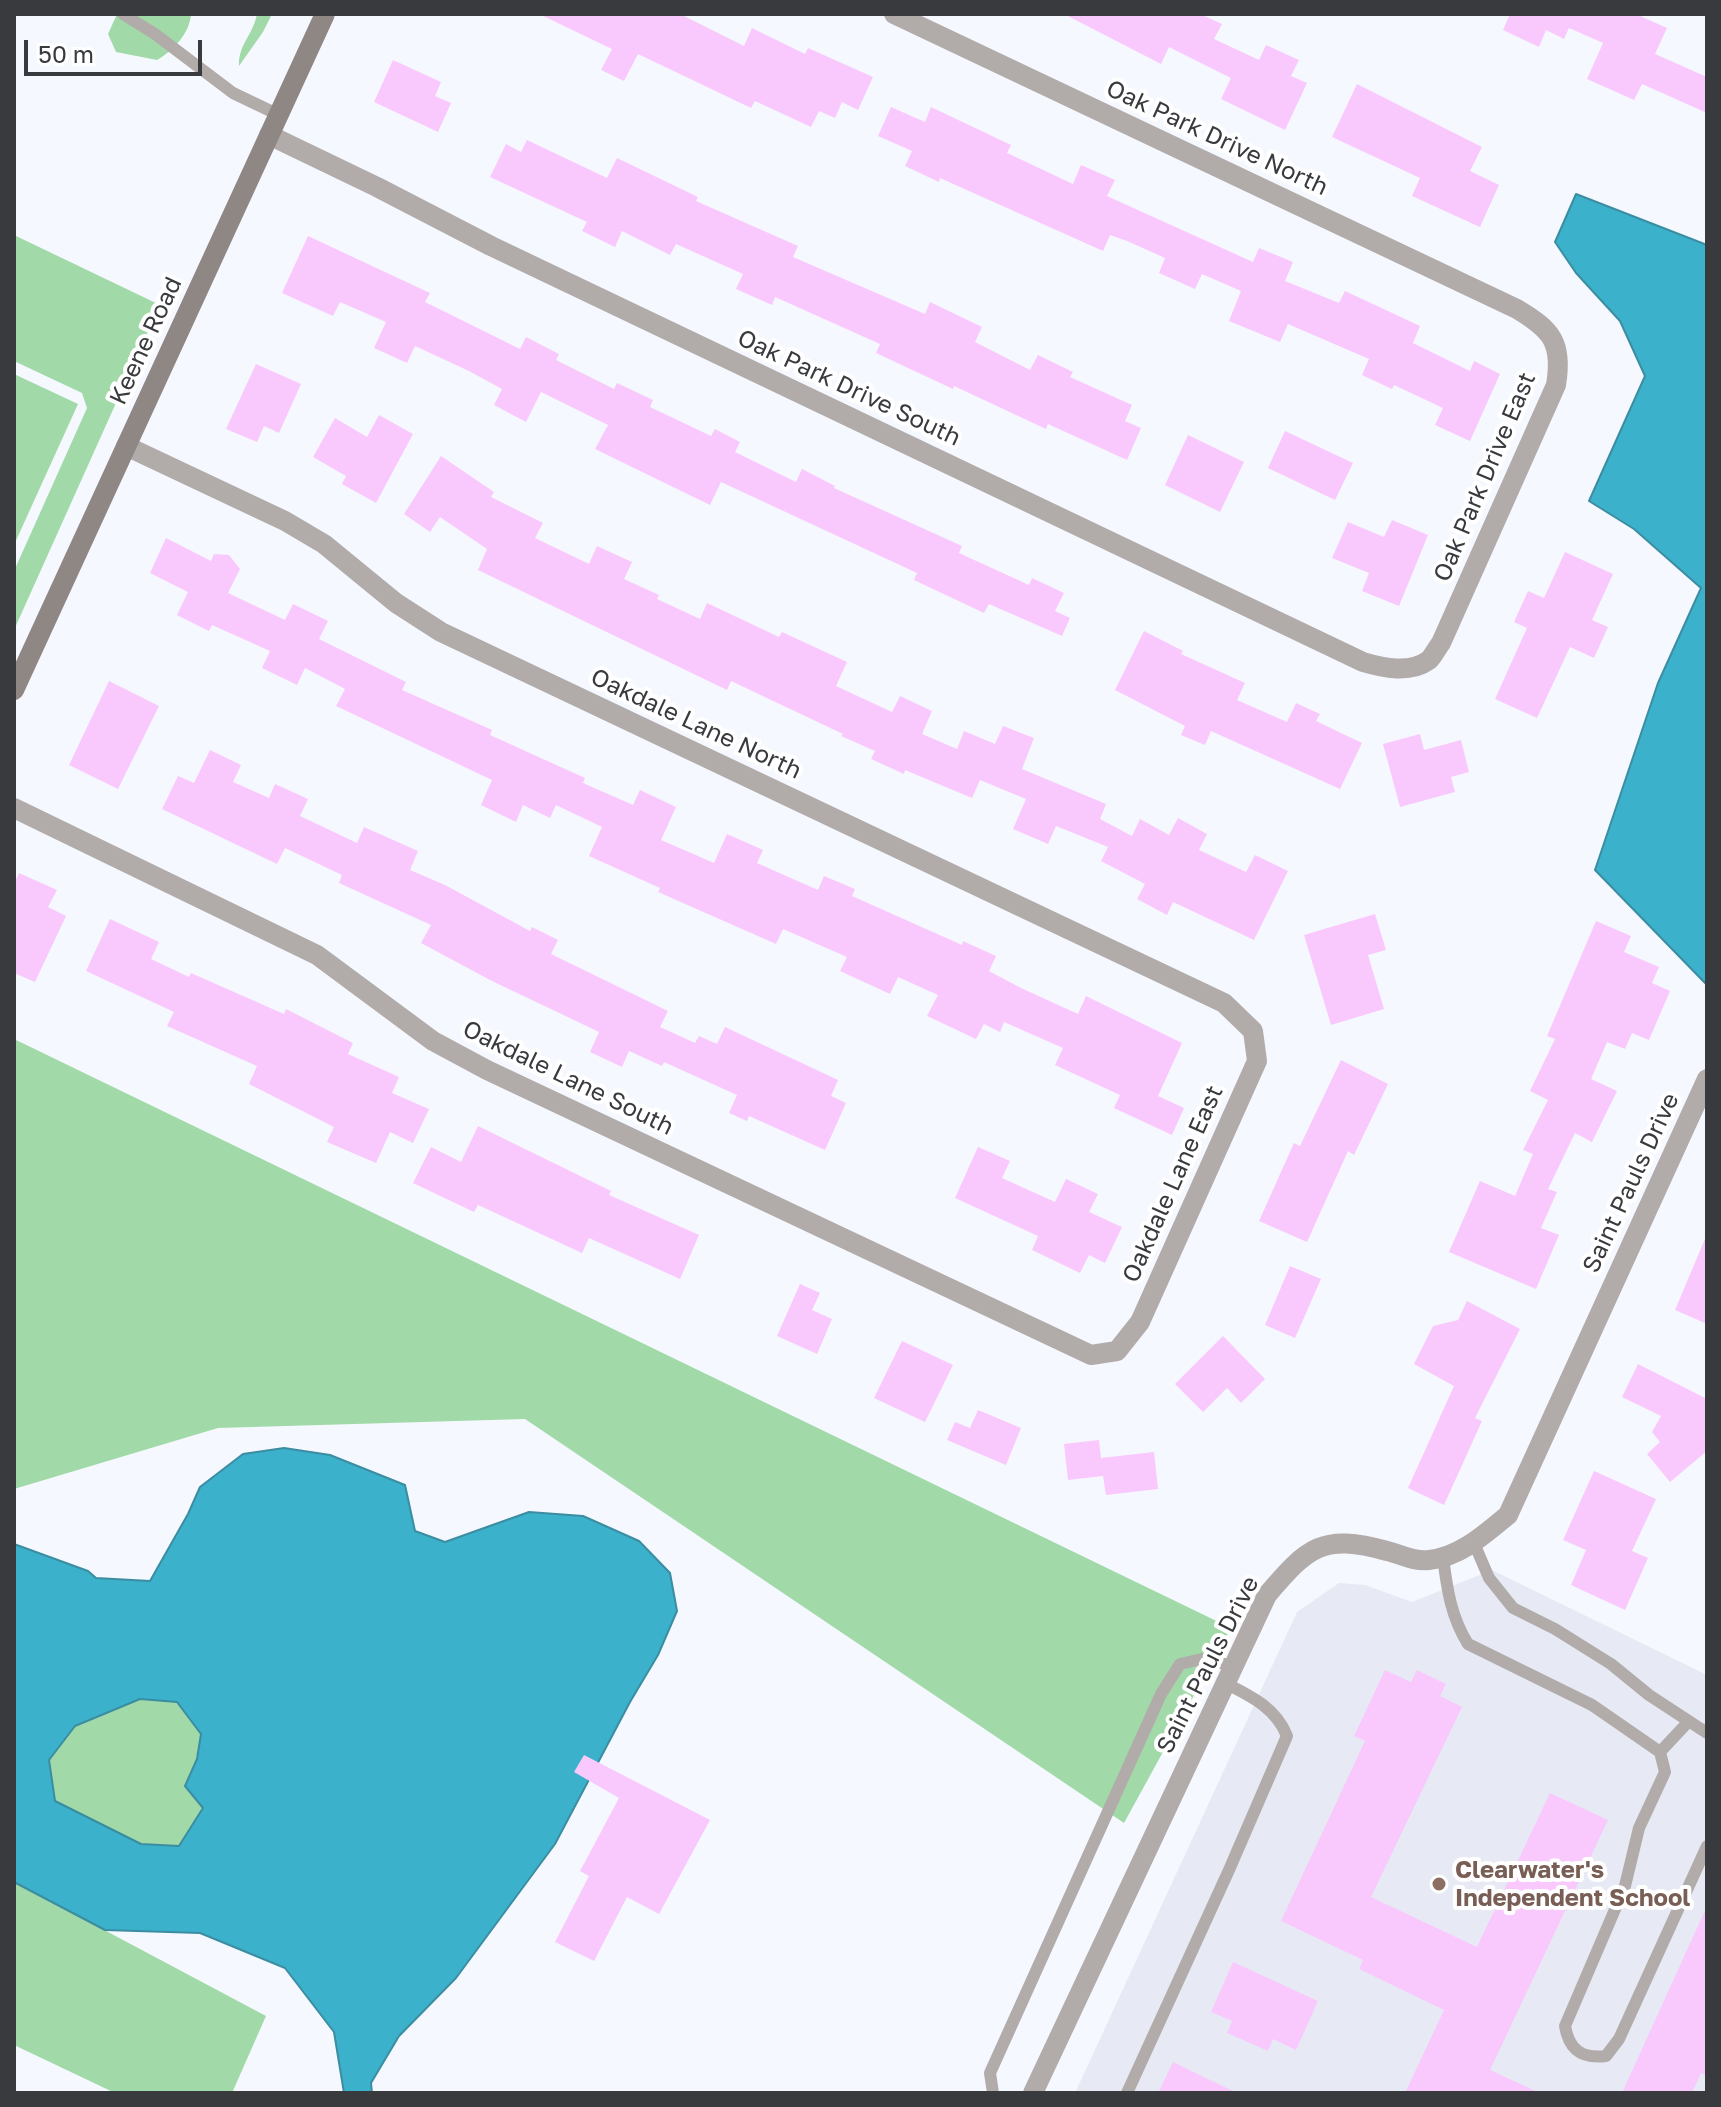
<!DOCTYPE html>
<html>
<head>
<meta charset="utf-8">
<style>
	body { margin:0 }
	#map { position:relative; width:1721px; height:2107px; overflow:hidden; background:#f6f8ff; font-family:"Golos Text",sans-serif }
	canvas { display:block }
	.frame { position:absolute; inset:0; border:16px solid #383a3e; pointer-events:none }
	.scale { position:absolute; left:24px; top:40px; width:178px; height:36px; box-sizing:border-box; border:4px solid #383a3e; border-top:0; padding-left:10px; font-size:24px; line-height:28px; white-space:nowrap; color:#383a3e; -webkit-text-stroke:6px #fff; paint-order:stroke }
</style>
</head>
<body>
<div id="map">
<canvas width="1721" height="2107"></canvas>
<div class="frame"></div>
<div class="scale">50 m</div>
</div>
<script>
const g = document.querySelector('canvas').getContext('2d');
g.lineJoin = 'round';
function fillPath(path, color) {
  g.fillStyle = color;
  g.fill(path, 'evenodd');
}
function stroke(path, color, width, dash) {
  g.strokeStyle = color;
  g.lineWidth = width;
  g.lineCap = dash ? 'butt' : 'round';
  g.setLineDash(dash || []);
  g.stroke(path);
}
function drawText(font, color, halo, rows, align = 'center') {
  g.font = font + ' "Golos Text",sans-serif';
  g.lineWidth = 8;
  g.setLineDash([]);
  g.textBaseline = 'middle';
  g.strokeStyle = halo;
  g.fillStyle = color;
  for (const [text, x, y, turn = 0] of rows) {
    g.save();
    g.translate(x, y);
    g.rotate((+turn || 0) * Math.PI / 180);
    g.textAlign = isNaN(turn) ? turn : align;
    if (halo) g.strokeText(text, 0, 0);
    g.fillText(text, 0, 0);
    g.restore();
  }
}
fillPath(new Path2D(`
	M 1492,1570 L 1707,1675 L 1707,2093 L 1075,2093 L 1297,1612 L 1339,1583 L 1365,1585 L 1412,1602 Z`), '#e7eaf4');
fillPath(new Path2D(`
	M 117,14 L 191,14 C 190,33 173,51 157,60 L 116,52 L 108,34 Z
	M 257,14 L 272,14 L 263,32 L 239,66 C 238,45 253,35 257,14 Z
	M 14,235 L 160,305 L 14,630 L 14,571 L 87,408 L 82,393 L 14,361 Z
	M 14,374 L 78,404 L 14,545 Z
	M 14,1039 L 1231,1628 L 1124,1823 L 525,1419 L 218,1428 L 14,1489 Z
	M 140,1699 L 177,1702 L 201,1734 L 197,1759 L 185,1786 L 203,1808 L 179,1847 L 142,1844 L 55,1802 L 49,1760 L 75,1726 Z
	M 14,1882 L 266,2016 L 232,2093 L 115,2093 L 14,2045 Z`), '#a1daa8');
const water = new Path2D(`
	M 1576,194 L 1707,245 L 1707,985 L 1595,870 L 1658,683 L 1701,588 L 1634,529 L 1589,501 L 1645,376 L 1620,321 L 1576,273 L 1555,242 Z
	M 284,1448 L 330,1455 L 405,1485 L 415,1531 L 445,1542 L 529,1512 L 583,1516 L 639,1541 L 670,1573 L 677,1611 L 658,1655 L 630,1702 L 555,1844 L 456,1978 L 399,2036 L 371,2083 L 372,2093 L 344,2093 L 334,2032 L 285,1968 L 200,1933 L 105,1930 L 14,1882 L 14,1544 L 88,1571 L 96,1578 L 150,1581 L 188,1514 L 200,1487 L 243,1454 ZM 140,1699 L 177,1702 L 201,1734 L 197,1759 L 185,1786 L 203,1808 L 179,1846 L 141,1844 L 55,1801 L 49,1760 L 75,1726 Z`);
fillPath(water, '#3cb1cb');
stroke(water, '#3b8da1', 2);
fillPath(new Path2D(`
	M 539,14 L 680,14 L 744,46 L 752,28 L 805,54 L 808,48 L 873,77 L 858,110 L 842,102 L 835,118 L 819,111 L 811,127 L 755,101 L 751,108 L 638,54 L 624,81 L 601,70 L 612,49 Z
	M 1064,14 L 1200,14 L 1222,24 L 1214,39 L 1259,60 L 1266,45 L 1299,60 L 1291,76 L 1307,83 L 1285,130 L 1221,99 L 1231,78 L 1169,47 L 1161,64 Z
	M 1510,14 L 1636,14 L 1667,28 L 1655,54 L 1707,77 L 1707,113 L 1642,84 L 1634,100 L 1587,79 L 1603,43 L 1569,28 L 1564,39 L 1546,30 L 1539,47 L 1503,30 Z
	M 393,60 L 441,82 L 435,96 L 451,103 L 438,132 L 374,102 Z
	M 1357,84 L 1482,147 L 1470,171 L 1499,185 L 1480,227 L 1412,196 L 1420,178 L 1332,137 Z
	M 891,107 L 925,122 L 931,107 L 1011,145 L 1007,153 L 1073,184 L 1081,165 L 1115,180 L 1107,196 L 1140,211 L 1253,262 L 1259,248 L 1293,262 L 1285,281 L 1339,303 L 1345,291 L 1420,326 L 1413,343 L 1470,371 L 1474,361 L 1500,374 L 1470,441 L 1435,425 L 1443,408 L 1394,385 L 1392,389 L 1362,375 L 1369,359 L 1288,324 L 1280,342 L 1229,321 L 1241,291 L 1202,274 L 1195,289 L 1159,273 L 1165,258 L 1127,241 L 1110,235 L 1103,251 L 940,178 L 939,182 L 905,166 L 912,151 L 878,136 Z
	M 527,140 L 607,178 L 617,158 L 698,197 L 696,201 L 798,246 L 793,257 L 925,314 L 930,302 L 982,327 L 975,342 L 1030,370 L 1038,355 L 1073,372 L 1070,377 L 1132,405 L 1125,421 L 1141,428 L 1127,460 L 1048,424 L 1046,429 L 954,386 L 953,389 L 876,353 L 880,344 L 775,297 L 772,305 L 736,289 L 743,274 L 676,244 L 670,255 L 622,231 L 615,247 L 582,231 L 587,222 L 490,177 L 506,144 L 521,152 Z
	M 308,236 L 430,293 L 425,302 L 520,349 L 526,337 L 559,354 L 556,360 L 614,389 L 617,383 L 653,400 L 650,407 L 711,436 L 715,429 L 740,442 L 735,452 L 796,482 L 802,469 L 835,486 L 834,488 L 962,546 L 959,553 L 1029,585 L 1032,578 L 1064,593 L 1055,611 L 1070,618 L 1062,636 L 989,604 L 984,613 L 914,580 L 917,573 L 721,482 L 710,505 L 595,449 L 608,425 L 541,392 L 526,422 L 494,405 L 502,389 L 469,371 L 415,346 L 407,363 L 374,348 L 386,322 L 340,302 L 333,316 L 282,293 Z
	M 256,364 L 301,384 L 279,433 L 264,426 L 257,442 L 226,429 Z
	M 379,415 L 413,434 L 376,503 L 342,484 L 346,476 L 313,457 L 335,418 L 367,437 Z
	M 1285,431 L 1353,463 L 1335,500 L 1268,468 Z
	M 1188,435 L 1244,462 L 1220,512 L 1165,485 Z
	M 441,456 L 494,492 L 491,497 L 543,523 L 535,538 L 589,564 L 597,546 L 632,562 L 624,579 L 659,595 L 657,599 L 700,619 L 707,603 L 779,637 L 782,632 L 847,662 L 836,686 L 892,712 L 900,696 L 932,711 L 922,734 L 957,749 L 964,731 L 995,744 L 1003,726 L 1034,738 L 1022,769 L 1106,804 L 1100,819 L 1132,836 L 1140,819 L 1169,835 L 1178,818 L 1207,834 L 1199,850 L 1246,872 L 1255,855 L 1288,871 L 1254,940 L 1173,902 L 1167,915 L 1137,899 L 1145,884 L 1101,861 L 1108,847 L 1056,826 L 1048,844 L 1013,829 L 1026,799 L 980,780 L 972,798 L 905,770 L 904,774 L 871,759 L 875,751 L 841,736 L 843,734 L 731,681 L 727,690 L 478,570 L 487,549 L 440,517 L 430,532 L 404,514 Z
	M 1392,520 L 1428,535 L 1399,606 L 1362,591 L 1369,573 L 1332,558 L 1348,522 L 1384,537 Z
	M 166,538 L 211,561 L 214,554 L 229,555 L 240,569 L 228,593 L 285,620 L 293,604 L 328,621 L 319,639 L 406,682 L 402,690 L 492,730 L 490,735 L 585,778 L 583,783 L 633,805 L 640,790 L 676,807 L 661,840 L 714,863 L 727,834 L 763,850 L 757,863 L 818,890 L 824,876 L 855,889 L 852,896 L 962,945 L 963,941 L 996,956 L 989,971 L 1021,988 L 1078,1014 L 1086,996 L 1182,1043 L 1158,1096 L 1184,1108 L 1172,1135 L 1114,1108 L 1120,1095 L 1055,1065 L 1063,1048 L 1004,1022 L 1000,1032 L 984,1024 L 976,1039 L 927,1016 L 938,995 L 898,977 L 890,994 L 840,971 L 847,957 L 783,929 L 776,944 L 658,892 L 660,888 L 589,856 L 602,827 L 556,805 L 550,818 L 523,805 L 516,822 L 481,805 L 492,780 L 336,706 L 345,689 L 305,668 L 297,685 L 262,668 L 270,651 L 212,625 L 209,631 L 177,615 L 188,592 L 150,573 Z
	M 1565,552 L 1613,574 L 1592,620 L 1608,627 L 1594,658 L 1570,647 L 1537,718 L 1495,699 L 1527,628 L 1514,622 L 1528,591 L 1544,598 Z
	M 1144,631 L 1183,651 L 1181,654 L 1245,683 L 1237,700 L 1287,722 L 1296,703 L 1320,714 L 1316,721 L 1362,743 L 1340,789 L 1211,731 L 1205,745 L 1181,735 L 1185,726 L 1115,690 Z
	M 109,681 L 159,706 L 118,789 L 69,765 Z
	M 1420,734 L 1424,750 L 1461,740 L 1469,772 L 1451,777 L 1455,792 L 1400,807 L 1383,744 Z
	M 210,750 L 241,765 L 233,782 L 269,798 L 275,784 L 308,799 L 300,816 L 357,843 L 364,827 L 418,851 L 410,870 L 445,885 L 530,931 L 532,927 L 558,940 L 551,954 L 668,1011 L 660,1027 L 695,1043 L 699,1036 L 717,1044 L 725,1027 L 838,1080 L 831,1096 L 846,1103 L 825,1150 L 749,1116 L 747,1121 L 729,1113 L 737,1095 L 664,1062 L 662,1066 L 629,1051 L 622,1067 L 590,1052 L 599,1032 L 492,981 L 421,943 L 431,925 L 339,883 L 342,875 L 285,848 L 277,864 L 162,809 L 178,776 L 194,783 Z
	M 19,873 L 57,890 L 48,907 L 66,916 L 35,982 L 14,973 L 14,884 Z
	M 1375,914 L 1386,950 L 1368,955 L 1384,1009 L 1331,1025 L 1304,935 Z
	M 110,919 L 159,942 L 151,959 L 189,977 L 191,973 L 284,1014 L 286,1009 L 353,1043 L 348,1054 L 399,1077 L 392,1093 L 429,1109 L 413,1143 L 390,1132 L 376,1163 L 327,1142 L 334,1127 L 249,1084 L 257,1066 L 167,1026 L 174,1012 L 86,971 Z
	M 1596,921 L 1631,936 L 1624,952 L 1659,967 L 1652,983 L 1670,991 L 1649,1040 L 1632,1033 L 1625,1049 L 1607,1042 L 1591,1079 L 1617,1091 L 1592,1142 L 1575,1133 L 1548,1189 L 1557,1192 L 1541,1228 L 1559,1235 L 1536,1289 L 1449,1252 L 1480,1181 L 1515,1196 L 1533,1154 L 1523,1150 L 1548,1100 L 1530,1091 L 1555,1039 L 1547,1036 Z
	M 1341,1060 L 1388,1084 L 1354,1155 L 1348,1151 L 1307,1242 L 1259,1221 L 1294,1143 L 1300,1146 Z
	M 478,1126 L 611,1191 L 609,1195 L 699,1235 L 680,1279 L 589,1238 L 582,1253 L 478,1205 L 474,1212 L 413,1183 L 431,1147 L 461,1162 Z
	M 978,1147 L 1010,1161 L 1002,1178 L 1055,1202 L 1066,1179 L 1098,1194 L 1089,1212 L 1122,1227 L 1105,1263 L 1089,1255 L 1080,1273 L 1032,1250 L 1038,1236 L 955,1198 Z
	M 1707,1234 L 1707,1324 L 1675,1310 Z
	M 1290,1266 L 1321,1279 L 1295,1338 L 1265,1325 Z
	M 800,1284 L 820,1293 L 812,1310 L 832,1319 L 817,1354 L 777,1336 Z
	M 1467,1301 L 1520,1329 L 1475,1418 L 1482,1421 L 1444,1505 L 1408,1488 L 1454,1386 L 1414,1364 L 1433,1326 L 1458,1320 Z
	M 1223,1336 L 1265,1379 L 1241,1403 L 1227,1388 L 1203,1412 L 1175,1384 Z
	M 902,1341 L 953,1365 L 925,1422 L 874,1398 Z
	M 1638,1364 L 1707,1399 L 1707,1451 L 1670,1482 L 1647,1454 L 1660,1442 L 1652,1432 L 1661,1416 L 1622,1397 Z
	M 978,1410 L 1021,1428 L 1006,1465 L 947,1440 L 955,1422 L 970,1428 Z
	M 1099,1440 L 1101,1458 L 1154,1452 L 1158,1489 L 1106,1495 L 1103,1476 L 1068,1480 L 1064,1444 Z
	M 1594,1471 L 1656,1499 L 1632,1551 L 1648,1558 L 1625,1610 L 1571,1585 L 1586,1550 L 1563,1540 Z
	M 1385,1670 L 1411,1682 L 1417,1670 L 1446,1684 L 1440,1696 L 1462,1707 L 1371,1897 L 1477,1947 L 1550,1793 L 1608,1820 L 1490,2070 L 1540,2093 L 1405,2093 L 1444,2010 L 1359,1969 L 1363,1960 L 1281,1921 L 1365,1741 L 1354,1736 Z
	M 584,1755 L 710,1820 L 659,1914 L 627,1897 L 594,1961 L 555,1942 L 589,1876 L 580,1871 L 619,1798 L 574,1772 Z
	M 1707,1906 L 1707,2076 L 1701,2073 L 1692,2093 L 1622,2093 Z
	M 1233,1962 L 1318,2001 L 1296,2050 L 1273,2039 L 1268,2051 L 1227,2033 L 1232,2021 L 1211,2012 Z
	M 1173,2062 L 1237,2093 L 1158,2093 Z`), '#f9c9fd');
stroke(new Path2D(`
	M 123,14 L 155,34 L 233,93 L 279,115
	M 1474,1543 L 1489,1578 L 1513,1608 L 1555,1629 L 1611,1664 L 1649,1695 L 1707,1733
	M 1443,1557 C 1447,1589 1451,1617 1468,1644 L 1592,1705 L 1660,1752 L 1665,1772 L 1639,1828 L 1625,1886 L 1565,2026 C 1569,2050 1582,2059 1606,2056 L 1619,2039 L 1707,1846
	M 1660,1752 L 1689,1721
	M 993,2093 L 990,2073 L 1161,1694 L 1180,1664 L 1202,1659 L 1234,1666
	M 1127,2093 L 1229,1870 L 1287,1736 C 1276,1708 1251,1696 1225,1683`), '#b1acaa', 12);
stroke(new Path2D(`
	M 269,135 L 377,187 L 491,246 L 1363,662 C 1383,668 1410,674 1429,660 C 1433,656 1437,648 1441,643 L 1556,385 C 1563,343 1552,330 1517,309 L 894,14
	M 14,808 L 317,955 L 433,1041 L 487,1070 L 1091,1355 L 1117,1351 L 1140,1322 L 1257,1061 L 1253,1031 L 1224,1003 L 441,632 L 396,603 L 324,544 L 285,521 L 126,446
	M 1033,2093 L 1267,1595 C 1308,1547 1322,1533 1387,1551 C 1401,1554 1413,1562 1429,1560 C 1460,1557 1485,1534 1508,1515 L 1707,1079`), '#b1acaa', 20);
stroke(new Path2D(`
	M 14,690 L 325,14`), '#8f8784', 20);
for (const [x, y, r, color] of [
	[1439,1884,8,"#8d6e63"]
]) {
  const dot = new Path2D();
  dot.arc(x, y, r, 0, 2 * Math.PI);
  g.fillStyle = color;
  g.fill(dot);
  stroke(dot, '#fff', 3);
}
drawText('24px', '#383a3e', '#fff', [
	["Oak Park Drive North",1217,138,25],
	["Keene Road",146,341,-65],
	["Oak Park Drive South",849,388,25],
	["Oak Park Drive East",1485,477,-67],
	["Oakdale Lane North",696,724,25],
	["Oakdale Lane South",568,1078,26],
	["Saint Pauls Drive",1631,1183,-65],
	["Oakdale Lane East",1173,1184,-66],
	["Saint Pauls Drive",1208,1665,-63]
]);
drawText('bold 24px', '#785e54', '#fff', [
	["Clearwater's",1455,1870],
	["Independent School",1455,1898]
], 'left');
</script>
</body>
</html>
